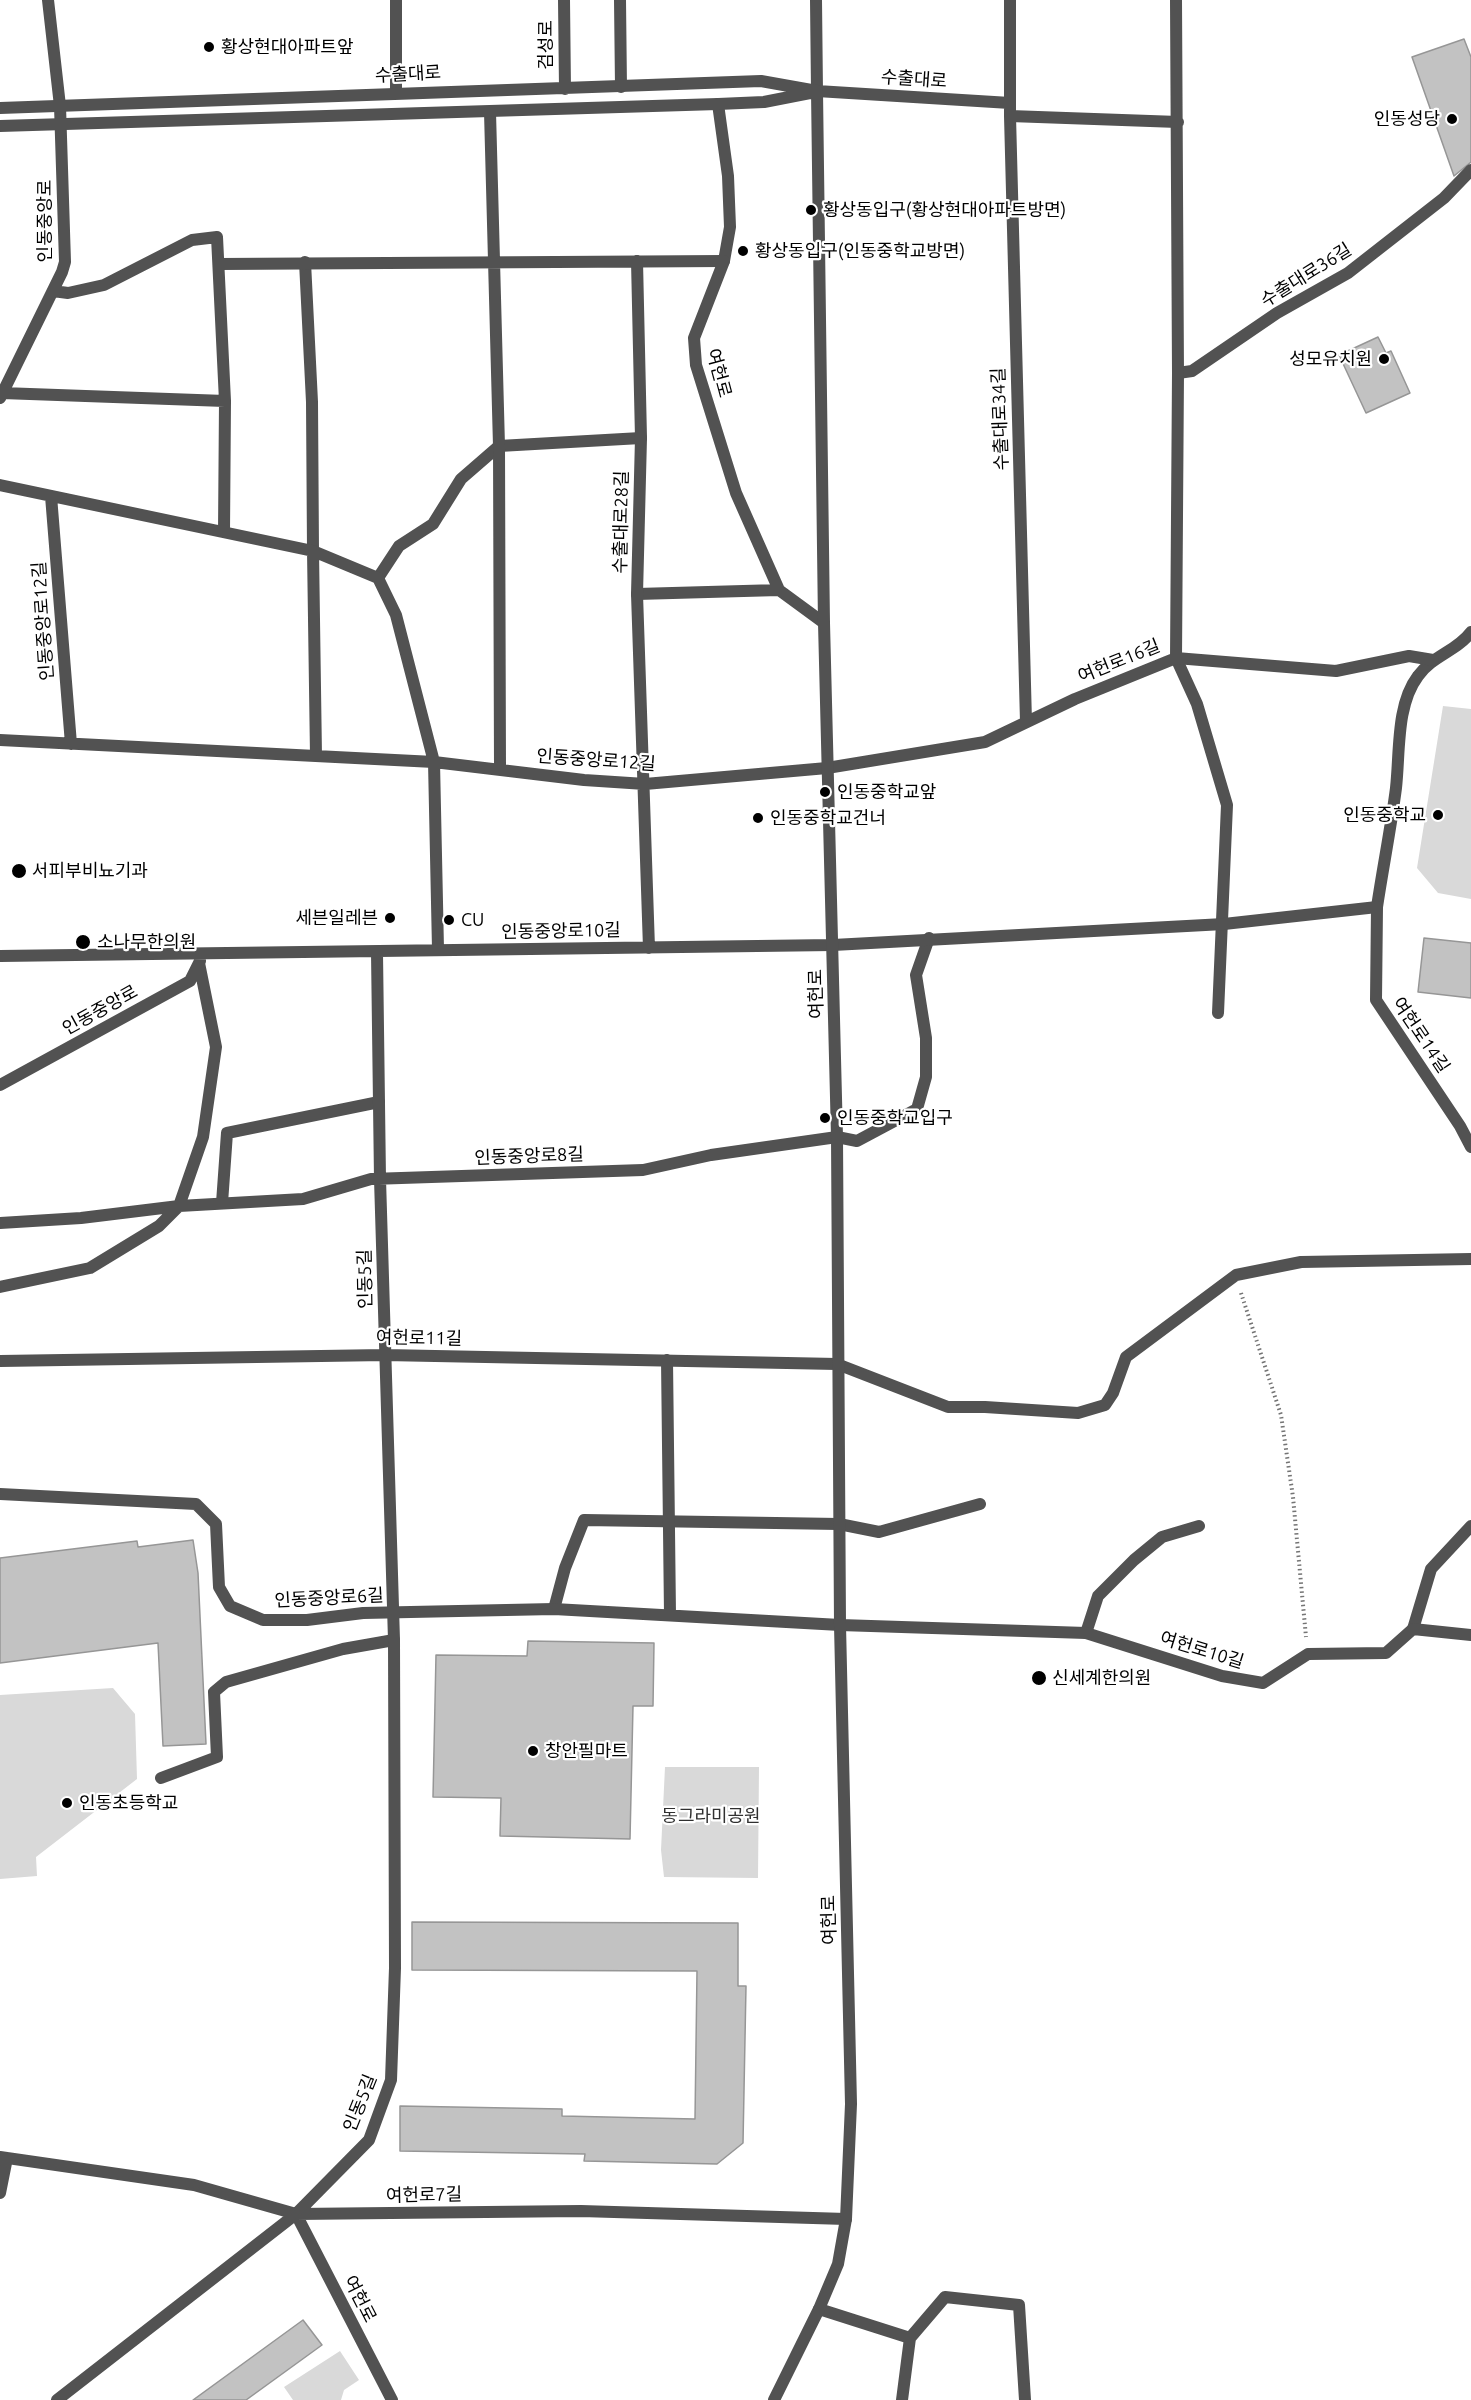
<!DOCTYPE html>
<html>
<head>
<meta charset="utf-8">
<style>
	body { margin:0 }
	canvas { display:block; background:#fff }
</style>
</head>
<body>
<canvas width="1471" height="2400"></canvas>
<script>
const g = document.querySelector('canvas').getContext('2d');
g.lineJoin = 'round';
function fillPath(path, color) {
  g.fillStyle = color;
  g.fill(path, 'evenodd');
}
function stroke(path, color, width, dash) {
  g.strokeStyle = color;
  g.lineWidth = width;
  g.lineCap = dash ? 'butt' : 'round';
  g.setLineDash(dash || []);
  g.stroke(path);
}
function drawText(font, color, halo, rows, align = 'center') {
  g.font = font + ' Ubuntu,"Noto Sans KR",sans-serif';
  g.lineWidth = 4.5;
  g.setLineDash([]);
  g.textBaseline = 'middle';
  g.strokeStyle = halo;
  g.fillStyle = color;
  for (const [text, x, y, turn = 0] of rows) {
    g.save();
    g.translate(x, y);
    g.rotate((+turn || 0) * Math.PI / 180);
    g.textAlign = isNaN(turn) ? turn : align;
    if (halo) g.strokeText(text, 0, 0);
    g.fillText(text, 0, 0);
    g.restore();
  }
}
fillPath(new Path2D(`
	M 1443,706 L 1471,709 L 1471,899 L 1438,893 L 1417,868 Z
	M 113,1688 L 135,1714 L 137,1779 L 36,1857 L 37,1876 L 0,1879 L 0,1695 Z
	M 665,1767 L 759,1767 L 758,1878 L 664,1877 L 661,1850 Z
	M 340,2351 L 359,2380 L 344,2390 L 341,2400 L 293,2400 L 284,2387 Z`), '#d9d9d9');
const building = new Path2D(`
	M 1464,39 L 1471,57 L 1471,162 L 1454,176 L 1412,57 Z
	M 1378,337 L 1386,353 L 1391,351 L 1410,393 L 1366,413 L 1339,355 Z
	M 1424,938 L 1471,943 L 1471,998 L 1418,992 Z
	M 193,1540 L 198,1573 L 206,1744 L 163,1746 L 158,1643 L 0,1663 L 0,1558 L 137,1541 L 138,1547 Z
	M 528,1641 L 654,1643 L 653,1706 L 633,1706 L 630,1839 L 500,1836 L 501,1798 L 433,1797 L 436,1655 L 527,1656 Z
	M 412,1922 L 738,1923 L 738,1986 L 746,1986 L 743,2143 L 717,2164 L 584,2161 L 585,2154 L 400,2151 L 400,2106 L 562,2109 L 562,2116 L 695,2119 L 697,1971 L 412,1970 Z
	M 303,2320 L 322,2345 L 246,2400 L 193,2400 Z`);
fillPath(building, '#c2c2c2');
stroke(building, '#969696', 1.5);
stroke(new Path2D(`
	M 1241,1293 L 1281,1415 L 1293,1497 L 1306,1637`), '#747474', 4, [1.5, 3]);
stroke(new Path2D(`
	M 718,104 L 728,176 L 730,227 L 724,261 L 694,338 L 696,365 L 736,493 L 779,590 L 824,623
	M 305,262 L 312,402 L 313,551
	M 1178,373 L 1192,371 L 1277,313 L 1348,273 L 1444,198 L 1471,170
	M 378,578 L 399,546 L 433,524 L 461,479 L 499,446 L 641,438
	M 637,594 L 779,590
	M 1176,658 L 1197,704 L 1227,805 L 1218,1013
	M 1377,907 C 1383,867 1391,827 1396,788 C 1400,752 1396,705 1418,676 C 1432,656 1457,651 1471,632
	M 837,1137 L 857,1141 L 917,1109 L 926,1077 L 926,1038 L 916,975 L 929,938
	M 222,1203 L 227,1133 L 379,1102
	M 837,1364 L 948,1407 L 985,1407 L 1078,1413 L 1105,1405 L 1113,1393 L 1126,1357 L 1236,1275 L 1301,1262 L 1471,1259
	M 554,1609 L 565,1568 L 584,1520 L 839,1524 L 879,1532 L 980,1504
	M 1413,1629 L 1431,1569 L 1471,1526
	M 1086,1633 L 1098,1596 L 1134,1560 L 1162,1537 L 1199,1526
	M 161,1778 L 217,1757 L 214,1692 L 226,1682 L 343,1649 L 394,1640`), '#525252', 12);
stroke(new Path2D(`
	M 620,0 L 621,87
	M 816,0 L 817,91 L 1010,103
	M 1010,0 L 1010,116 L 1026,722
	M 1176,0 L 1178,373 L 1176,658
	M 396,93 L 396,0
	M 490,112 L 499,446 L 500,770
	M 1010,116 L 1178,122
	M 637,261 L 641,438 L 637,594 L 649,948
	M 219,264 L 724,261
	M 53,291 L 68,293 L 104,285 L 192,240 L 217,237 L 225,401 L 224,532
	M 2,393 L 225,401
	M 0,398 L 62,272 L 65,262 L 60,106 L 48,0
	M 0,485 L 313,551 L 378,578 L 396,615 L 434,762 L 438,949
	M 51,496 L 71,744
	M 313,551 L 316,756
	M 0,740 L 434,762 L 584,780 L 645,784 L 827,768 L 985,742 L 1075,699 L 1176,658 L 1336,671 L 1409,656 L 1433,660
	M 0,956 L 833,945 L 1224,924 L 1377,907 L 1376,1000 L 1460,1126 L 1471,1147
	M 0,1085 L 190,981 L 200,961
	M 0,1223 L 81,1218 L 179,1206 L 303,1199 L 371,1179 L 643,1170 L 711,1155 L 837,1137
	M 0,1287 L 90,1268 L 159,1226 L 179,1206 L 203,1137 L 216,1047 L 199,963
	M 667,1360 L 670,1615
	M 0,1361 L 385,1355 L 837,1364
	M 0,1494 L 196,1504 L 216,1524 L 219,1587 L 230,1606 L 263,1620 L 307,1620 L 363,1613 L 554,1609 L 840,1625 L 1086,1633 L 1222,1676 L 1263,1683 L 1308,1654 L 1386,1653 L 1413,1629 L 1471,1635
	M 0,2157 L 194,2185 L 296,2214 L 581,2211 L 846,2219
	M 0,2193 L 7,2158
	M 296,2214 L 392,2400
	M 819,2309 L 910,2338 L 902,2400
	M 910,2338 L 945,2297 L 1019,2305 L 1025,2400
	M 57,2400 L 296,2214 L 369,2140 L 391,2080 L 395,1968 L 394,1640 L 380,1179 L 377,953`), '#525252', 12);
stroke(new Path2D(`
	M 564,0 L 565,89
	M 0,108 L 761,81 L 817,91
	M 0,126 L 718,104 L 764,102 L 810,93
	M 774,2400 L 819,2309 L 838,2264 L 846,2219 L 851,2104 L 840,1625 L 837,1137 L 824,623 L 817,91`), '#525252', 12);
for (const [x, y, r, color] of [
	[209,47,6,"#000"],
	[1452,119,6,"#000"],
	[811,210,6,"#000"],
	[743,251,6,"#000"],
	[1384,359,6,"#000"],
	[825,792,6,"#000"],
	[1438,815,6,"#000"],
	[758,818,6,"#000"],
	[19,871,8,"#000"],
	[390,918,6,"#000"],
	[449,920,6,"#000"],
	[83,942,8,"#000"],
	[825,1118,6,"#000"],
	[1039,1678,8,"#000"],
	[533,1751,6,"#000"],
	[67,1803,6,"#000"]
]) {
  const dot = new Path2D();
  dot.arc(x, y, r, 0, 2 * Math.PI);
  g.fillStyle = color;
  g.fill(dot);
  stroke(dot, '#fff', 2);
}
drawText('18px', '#000', '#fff', [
	["검성로",546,45,-90],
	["수출대로",408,74,-3],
	["수출대로",914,79,4],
	["인동중앙로",45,221,-90],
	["수출대로36길",1306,275,-32],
	["여헌로",719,373,75],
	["수출대로34길",1000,419,-92],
	["수출대로28길",621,522,-89],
	["인동중앙로12길",43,621,-94],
	["여헌로16길",1119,661,-22],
	["인동중앙로12길",596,760,4],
	["인동중앙로10길",561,931,-1],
	["여헌로",816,994,-91],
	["인동중앙로",100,1010,-29],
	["여헌로14길",1421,1035,56],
	["인동중앙로8길",529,1156,-2],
	["인동5길",365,1279,-91],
	["여헌로11길",419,1338,1],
	["인동중앙로6길",329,1598,-3],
	["여헌로10길",1202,1650,17],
	["여헌로",829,1920,-91],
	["인동5길",360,2103,-68],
	["여헌로7길",424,2195,-1],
	["여헌로",360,2299,63]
]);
drawText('18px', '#000', '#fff', [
	["황상현대아파트앞",221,47],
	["인동성당",1440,119,"right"],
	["황상동입구(황상현대아파트방면)",823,210],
	["황상동입구(인동중학교방면)",755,251],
	["성모유치원",1372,359,"right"],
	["인동중학교앞",837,792],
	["인동중학교",1426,815,"right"],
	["인동중학교건너",770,818],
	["서피부비뇨기과",32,871],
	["세븐일레븐",378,918,"right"],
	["CU",461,920],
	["소나무한의원",97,942],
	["인동중학교입구",837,1118],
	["신세계한의원",1052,1678],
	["창안필마트",545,1751],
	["인동초등학교",79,1803]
], 'left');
drawText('18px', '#303030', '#fff', [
	["동그라미공원",711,1816]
]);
</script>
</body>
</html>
